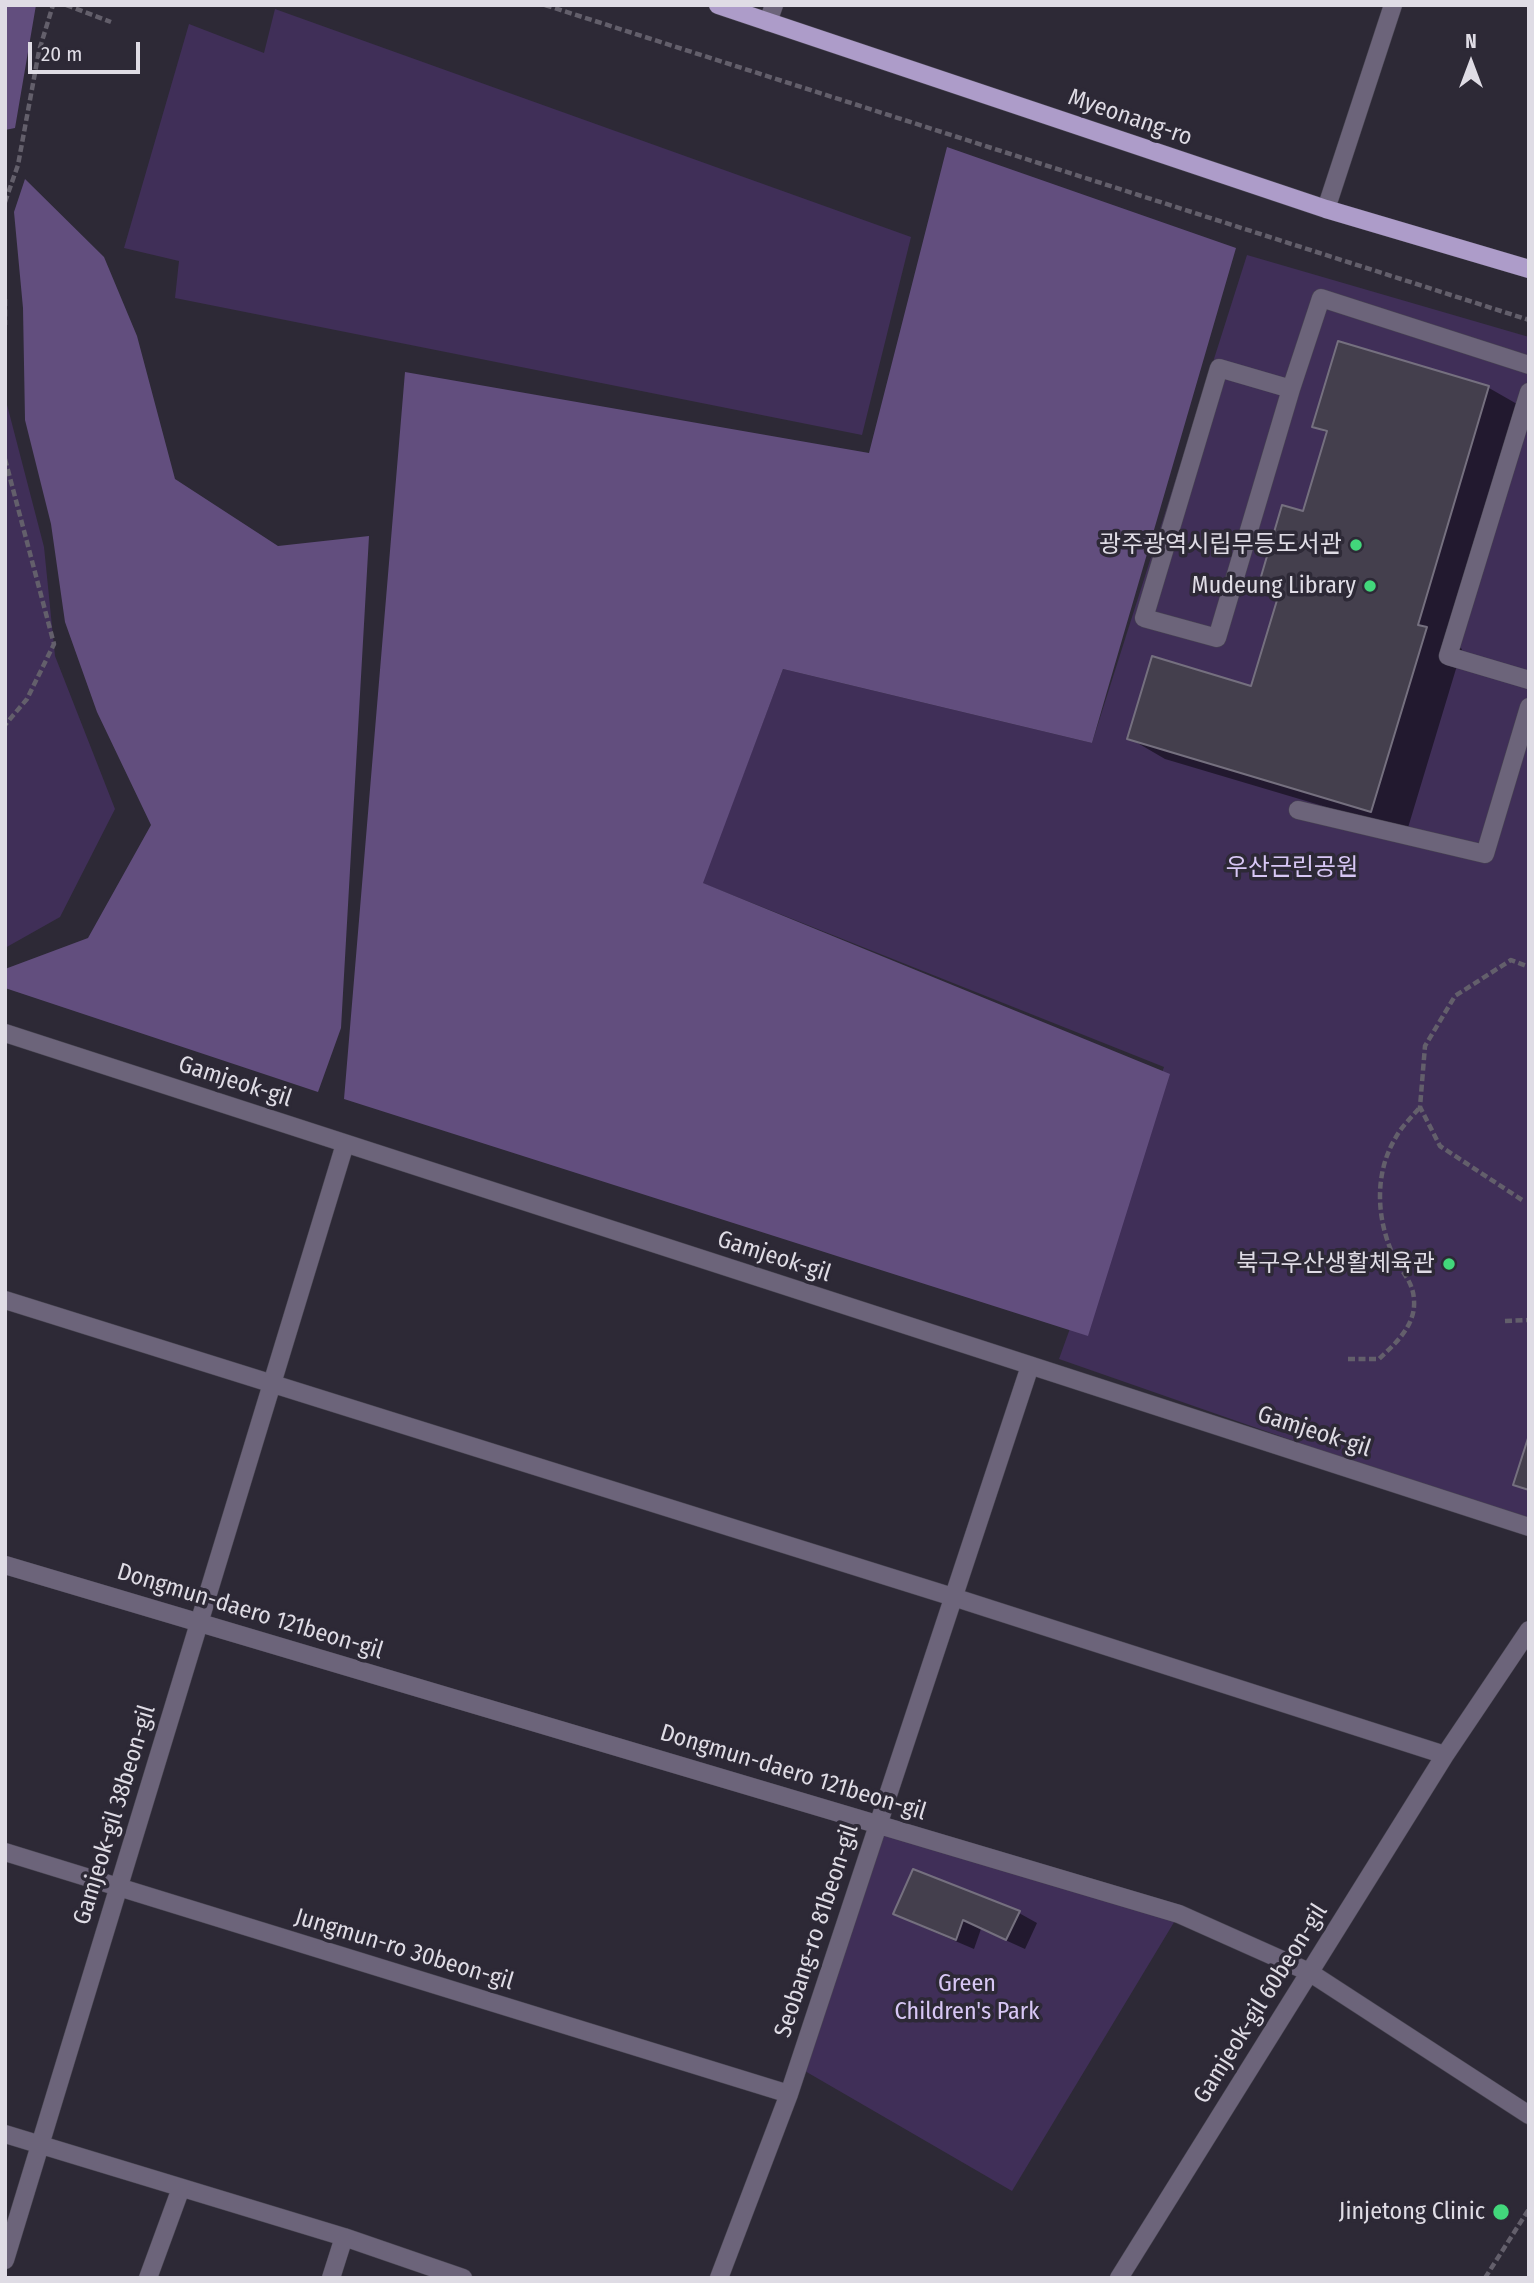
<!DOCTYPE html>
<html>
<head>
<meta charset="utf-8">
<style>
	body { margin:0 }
	#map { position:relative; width:1534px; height:2283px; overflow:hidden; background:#2d2936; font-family:"Fira Sans Condensed",sans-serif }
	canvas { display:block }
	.frame { position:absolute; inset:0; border:7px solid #dfdce5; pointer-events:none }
	.north { position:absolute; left:1436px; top:28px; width:70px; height:70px; -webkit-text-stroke:5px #2d2936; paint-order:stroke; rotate:0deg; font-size:19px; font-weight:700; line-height:28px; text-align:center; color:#dfdce5 }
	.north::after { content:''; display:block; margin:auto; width:24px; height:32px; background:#dfdce5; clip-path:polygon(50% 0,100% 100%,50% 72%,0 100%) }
	.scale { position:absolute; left:28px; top:42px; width:112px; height:32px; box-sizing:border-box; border:4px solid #dfdce5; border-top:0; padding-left:9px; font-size:21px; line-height:24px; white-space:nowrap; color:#dfdce5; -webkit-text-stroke:5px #2d2936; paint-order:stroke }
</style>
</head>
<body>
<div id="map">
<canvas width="1534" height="2283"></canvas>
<div class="frame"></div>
<div class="north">N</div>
<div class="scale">20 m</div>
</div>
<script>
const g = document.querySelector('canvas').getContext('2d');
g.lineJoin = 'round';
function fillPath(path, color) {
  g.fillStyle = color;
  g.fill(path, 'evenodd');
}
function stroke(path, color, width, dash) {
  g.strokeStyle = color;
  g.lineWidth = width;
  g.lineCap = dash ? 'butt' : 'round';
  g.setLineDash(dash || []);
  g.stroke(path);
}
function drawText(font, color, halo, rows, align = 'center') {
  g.font = font + ' "Fira Sans Condensed","Noto Sans KR",sans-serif';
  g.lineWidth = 7;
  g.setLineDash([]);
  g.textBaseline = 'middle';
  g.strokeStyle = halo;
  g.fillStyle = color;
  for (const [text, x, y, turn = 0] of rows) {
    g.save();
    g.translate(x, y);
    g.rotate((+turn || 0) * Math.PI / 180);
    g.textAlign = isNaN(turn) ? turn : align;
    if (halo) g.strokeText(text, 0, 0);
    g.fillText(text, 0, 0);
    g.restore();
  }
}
fillPath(new Path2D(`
	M 275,9 L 911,237 L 862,435 L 175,298 L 179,261 L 124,248 L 189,24 L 264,53 Z
	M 1247,255 L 1529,337 L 1529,1523 L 1059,1359 L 1164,1067 L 702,883 L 783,669 L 1092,743 Z
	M 5,397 L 44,547 L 55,656 L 115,809 L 60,917 L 5,948 Z
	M 878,1824 L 1179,1914 L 1012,2191 L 798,2067 Z`), '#402f58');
fillPath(new Path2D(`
	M 5,5 L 36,5 L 15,128 L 5,130 Z
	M 947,147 L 1236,248 L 1092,743 L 783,669 L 703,883 L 1170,1074 L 1088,1336 L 344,1099 L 405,372 L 869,453 Z
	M 25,179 L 104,257 L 137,336 L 175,479 L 278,546 L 369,536 L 341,1028 L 318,1092 L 5,988 L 5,969 L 88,938 L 151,825 L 97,712 L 65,622 L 51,524 L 25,420 L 23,308 L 14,212 Z`), '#624e7e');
fillPath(new Path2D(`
	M 1339,343 L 1489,388 L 1524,408 L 1454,644 L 1462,649 L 1407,831 L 1165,759 L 1129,738 L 1252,688 L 1282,590 L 1262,579 L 1304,513 L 1328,434 L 1315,426 Z
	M 895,1913 L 1019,1913 L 1037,1923 L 1025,1949 L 981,1929 L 974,1949 L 913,1923 Z`), '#0007');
const building = new Path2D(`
	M 1338,341 L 1489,386 L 1418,625 L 1427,627 L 1371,812 L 1127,739 L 1152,656 L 1251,686 L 1281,587 L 1260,580 L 1282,505 L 1303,511 L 1327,431 L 1312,427 Z
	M 1529,1435 L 1529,1490 L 1513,1485 Z
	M 913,1869 L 1020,1911 L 1006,1940 L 963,1920 L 956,1940 L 893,1914 Z`);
fillPath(building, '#443f4d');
stroke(building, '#75707f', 2);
const minor = new Path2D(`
	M 768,22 L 774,5
	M 1326,209 L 1393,5
	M 1291,389 L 1219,368 L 1144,618 L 1217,638 L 1291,389 L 1321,298 L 1529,365
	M 1529,392 L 1448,656 L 1529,680
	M 1298,810 L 1485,854 L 1529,707
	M 5,1033 L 1529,1527
	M 5,1300 L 953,1597 L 1445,1755
	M 5,1565 L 1179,1914 L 1309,1972 L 1529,2115
	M 5,1852 L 789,2094
	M 5,2134 L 344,2237 L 463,2278
	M 5,2260 L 345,1144
	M 148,2278 L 181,2188
	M 331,2278 L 344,2237
	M 719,2278 L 789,2094 L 1030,1366
	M 1119,2278 L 1445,1755 L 1529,1630`);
const major = new Path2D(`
	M 718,5 L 1326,209 L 1529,269`);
stroke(minor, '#494652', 19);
stroke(major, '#494652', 19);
stroke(new Path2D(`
	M 66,5 L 111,22
	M 545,5 L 1529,320
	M 5,202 L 18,165 L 39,51 L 53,5
	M 5,299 L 5,325
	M 5,459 L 54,644 L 27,699 L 5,725
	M 1522,1200 L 1440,1146 L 1420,1107 L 1425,1046 L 1455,996 L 1511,960 L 1529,967
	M 1505,1321 L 1529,1320
	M 1348,1359 L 1379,1359 C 1396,1343 1416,1325 1414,1300 C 1413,1281 1402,1273 1394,1257 C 1376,1219 1374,1173 1396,1137 C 1402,1126 1412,1117 1420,1107
	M 1485,2278 L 1529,2209`), '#635f6b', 4.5, [7, 3.5]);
stroke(minor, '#6c647a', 18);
stroke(major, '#ad9cc9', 18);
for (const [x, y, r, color] of [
	[1356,545,7,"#42d77b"],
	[1370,586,7,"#42d77b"],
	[1449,1264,7,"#42d77b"],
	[1501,2212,9,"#42d77b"]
]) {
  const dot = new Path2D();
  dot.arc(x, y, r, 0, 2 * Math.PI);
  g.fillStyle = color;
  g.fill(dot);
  stroke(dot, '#2d2936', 2.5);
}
drawText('24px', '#dfdce5', '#2d2936', [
	["Myeonang-ro",1130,118,19],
	["Gamjeok-gil",235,1082,18],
	["Gamjeok-gil",774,1257,18],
	["Gamjeok-gil",1314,1432,18],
	["Dongmun-daero 121beon-gil",250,1612,17],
	["Dongmun-daero 121beon-gil",793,1773,17],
	["Gamjeok-gil 38beon-gil",115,1815,-73],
	["Seobang-ro 81beon-gil",817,1931,-72],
	["Jungmun-ro 30beon-gil",404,1950,17],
	["Gamjeok-gil 60beon-gil",1261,2004,-58]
]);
drawText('24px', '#dfdce5', '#2d2936', [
	["광주광역시립무등도서관",1342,545],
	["Mudeung Library",1356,586],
	["북구우산생활체육관",1435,1264],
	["Jinjetong Clinic",1485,2212]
], 'right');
drawText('24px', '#d8c7f5', '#2d2936', [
	["우산근린공원",1292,868],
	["Green",967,1984],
	["Children's Park",967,2012]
]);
</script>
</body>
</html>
